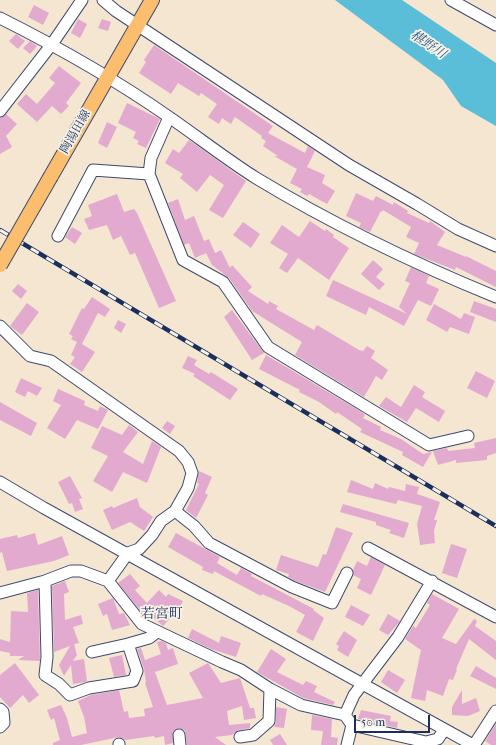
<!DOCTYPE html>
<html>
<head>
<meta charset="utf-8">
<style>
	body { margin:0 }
	#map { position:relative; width:496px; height:745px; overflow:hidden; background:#f4e6d0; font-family:"IM FELL French Canon",serif }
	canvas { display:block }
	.scale { position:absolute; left:354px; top:715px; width:76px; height:18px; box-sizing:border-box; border:2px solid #1b2f5e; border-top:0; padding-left:5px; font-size:12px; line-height:14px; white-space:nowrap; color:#1b2f5e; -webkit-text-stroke:3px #f7f3e8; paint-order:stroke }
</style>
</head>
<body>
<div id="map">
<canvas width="496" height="745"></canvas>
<div class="scale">50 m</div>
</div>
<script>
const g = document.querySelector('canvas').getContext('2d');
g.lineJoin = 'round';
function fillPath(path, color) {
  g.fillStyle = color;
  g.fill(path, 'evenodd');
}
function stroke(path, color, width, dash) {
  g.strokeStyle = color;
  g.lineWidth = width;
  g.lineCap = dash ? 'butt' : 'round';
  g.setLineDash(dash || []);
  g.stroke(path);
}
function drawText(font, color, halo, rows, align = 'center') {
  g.font = font + ' "IM FELL French Canon","Noto Serif JP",serif';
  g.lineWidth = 3.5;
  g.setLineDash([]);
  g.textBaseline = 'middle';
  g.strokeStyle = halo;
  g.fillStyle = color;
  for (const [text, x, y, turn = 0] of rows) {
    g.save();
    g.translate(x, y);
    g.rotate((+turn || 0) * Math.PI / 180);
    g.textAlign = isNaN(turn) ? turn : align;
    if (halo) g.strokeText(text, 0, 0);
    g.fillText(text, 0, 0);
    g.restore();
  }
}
fillPath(new Path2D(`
	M 335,0 L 402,0 L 496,63 L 496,126 L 461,106 L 443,80 Z`), '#5bbed9');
fillPath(new Path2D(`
	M 34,5 L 49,13 L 43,25 L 28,17 Z
	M 78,19 L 87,24 L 80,38 L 71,33 Z
	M 102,19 L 111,22 L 108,31 L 98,28 Z
	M 16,34 L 25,41 L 18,49 L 9,41 Z
	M 30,41 L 37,46 L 30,54 L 23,48 Z
	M 154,45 L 273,126 L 268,133 L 305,153 L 308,146 L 315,151 L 307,167 L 325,175 L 322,183 L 335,191 L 327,204 L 309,194 L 307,196 L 300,192 L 302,189 L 290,183 L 297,169 L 274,156 L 278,156 L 263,146 L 266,141 L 261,138 L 262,136 L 235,117 L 231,124 L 222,118 L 219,124 L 208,117 L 217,104 L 201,93 L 199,96 L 178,83 L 171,94 L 139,73 L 146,62 L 144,60 Z
	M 59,66 L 81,83 L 66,103 L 69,106 L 61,114 L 52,106 L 37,122 L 17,104 L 26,94 L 37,104 L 55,83 L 49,78 Z
	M 127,103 L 160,119 L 146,148 L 137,144 L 139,141 L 133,138 L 136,132 L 118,123 Z
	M 6,114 L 17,124 L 6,136 L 12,147 L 0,154 L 0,118 Z
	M 107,122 L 117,127 L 107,148 L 98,143 Z
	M 189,140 L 246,181 L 223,218 L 209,210 L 224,185 L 210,175 L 197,192 L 180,178 L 183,174 L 165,163 L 173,149 L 179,153 Z
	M 356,193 L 373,201 L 376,196 L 393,205 L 394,202 L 408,211 L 407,213 L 429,223 L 430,221 L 445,232 L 437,245 L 466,257 L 466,256 L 496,271 L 496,287 L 456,267 L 455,270 L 414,254 L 419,243 L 406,237 L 411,227 L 383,210 L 382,212 L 381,211 L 370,232 L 359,227 L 361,223 L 346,216 Z
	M 117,194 L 124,212 L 134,209 L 137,213 L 176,301 L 159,308 L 135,253 L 130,255 L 121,236 L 113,240 L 107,225 L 89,230 L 84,219 L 92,216 L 88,205 Z
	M 178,199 L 185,220 L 194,216 L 204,241 L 209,239 L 215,253 L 221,250 L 230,268 L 232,265 L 252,287 L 248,291 L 268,304 L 269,301 L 278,306 L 276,309 L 314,330 L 317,325 L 359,350 L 363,351 L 367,346 L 375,351 L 371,358 L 388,370 L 382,380 L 376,376 L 364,397 L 295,355 L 302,342 L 252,311 L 229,278 L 212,265 L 206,253 L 195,258 L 189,243 L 184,245 L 168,203 Z
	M 310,221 L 325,231 L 326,229 L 334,235 L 333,237 L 349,248 L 329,280 L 298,258 L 287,273 L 279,268 L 288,254 L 270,243 L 282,225 L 299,237 Z
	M 243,222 L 260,234 L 251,248 L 233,235 Z
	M 72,227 L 82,233 L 75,244 L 65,237 Z
	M 373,260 L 383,269 L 376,277 L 385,284 L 379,290 L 361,274 Z
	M 411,267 L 429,276 L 426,283 L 439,289 L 431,306 L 418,300 L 404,326 L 369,307 L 366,315 L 326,296 L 333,280 L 407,314 L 399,307 L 410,283 L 405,281 Z
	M 18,284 L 27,291 L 21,299 L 12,291 Z
	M 92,297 L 110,309 L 105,317 L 98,313 L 82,344 L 95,352 L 82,372 L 70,364 L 75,357 L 71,355 L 77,342 L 71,339 L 73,336 L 69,334 L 82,308 L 84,309 Z
	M 474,301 L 496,309 L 496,322 L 470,312 Z
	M 27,303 L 39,312 L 22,335 L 10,326 Z
	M 434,304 L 461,319 L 464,313 L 475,317 L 469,334 L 450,327 L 447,332 L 426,320 Z
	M 232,310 L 264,353 L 252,360 L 224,317 Z
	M 118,320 L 126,324 L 121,333 L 114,328 Z
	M 266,355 L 360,411 L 365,415 L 363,418 L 381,427 L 380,430 L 401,439 L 423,454 L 432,452 L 423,467 L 402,455 L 403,452 L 360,432 L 362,429 L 337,412 L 336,414 L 319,402 L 299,392 L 300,390 L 259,369 Z
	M 188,356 L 197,360 L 194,365 L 209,374 L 211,372 L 238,389 L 230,400 L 193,376 L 195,374 L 182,368 Z
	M 476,371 L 495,381 L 487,398 L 467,388 Z
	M 21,378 L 42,388 L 37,396 L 28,391 L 25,397 L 15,392 Z
	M 414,385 L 425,392 L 422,397 L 445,411 L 439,422 L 416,408 L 407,422 L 379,406 L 386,397 L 401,407 Z
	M 58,389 L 85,401 L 84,405 L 98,411 L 100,406 L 108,410 L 98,429 L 77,420 L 65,439 L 47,428 L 61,405 L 53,401 Z
	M 0,402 L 37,423 L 31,436 L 0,420 Z
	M 167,421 L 175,426 L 170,434 L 162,428 Z
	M 129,425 L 138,432 L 123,452 L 143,464 L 152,441 L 161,447 L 147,483 L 123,472 L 112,492 L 93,481 L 108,456 L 91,448 L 102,426 L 122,435 Z
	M 496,438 L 496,453 L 487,456 L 487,460 L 456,463 L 456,460 L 438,465 L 433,451 L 447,448 L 448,451 L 475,448 L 474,443 Z
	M 199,471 L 212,477 L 205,493 L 208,495 L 196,518 L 186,510 L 199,484 L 197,483 Z
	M 70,476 L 82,498 L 79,499 L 83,509 L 75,512 L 72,503 L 69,504 L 58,482 Z
	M 351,480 L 373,489 L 375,483 L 388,489 L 389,487 L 405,491 L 406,484 L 419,487 L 417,494 L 440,502 L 434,520 L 437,520 L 434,531 L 435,543 L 420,545 L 417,524 L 422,506 L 398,500 L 396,504 L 347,492 Z
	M 137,498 L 140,507 L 153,517 L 144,531 L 130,522 L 112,530 L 103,510 L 112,506 L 113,508 Z
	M 343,504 L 409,523 L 404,538 L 389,533 L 391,530 L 376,525 L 376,522 L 340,512 Z
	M 336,527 L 353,533 L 325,592 L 295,581 L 288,577 L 289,574 L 276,570 L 281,555 L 318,567 L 323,554 L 326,555 Z
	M 35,533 L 38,545 L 62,536 L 69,555 L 54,561 L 7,571 L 2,552 L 0,553 L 0,539 L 17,535 L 18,538 Z
	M 176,533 L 220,557 L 217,563 L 237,575 L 241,568 L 252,574 L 251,576 L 314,609 L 313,610 L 324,618 L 313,641 L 296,632 L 305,615 L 289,606 L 262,594 L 261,596 L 214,571 L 213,574 L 202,570 L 203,567 L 168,547 Z
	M 451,544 L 467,549 L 457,578 L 442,573 Z
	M 371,557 L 385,565 L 371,595 L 357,588 L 361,579 L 353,575 L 353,570 L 357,561 L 367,566 Z
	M 130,574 L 140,586 L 135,590 L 147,603 L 159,590 L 166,597 L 168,594 L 183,601 L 176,615 L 174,614 L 163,626 L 146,611 L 143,614 L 118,583 Z
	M 65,581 L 69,592 L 64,594 L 65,620 L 81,615 L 83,624 L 73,627 L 79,643 L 74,644 L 77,655 L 73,661 L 84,659 L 87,681 L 85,682 L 73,684 L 71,665 L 64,676 L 59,665 L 70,646 L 54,652 L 52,586 Z
	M 38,590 L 40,661 L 18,660 L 24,656 L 10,656 L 10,653 L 0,651 L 0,639 L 10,642 L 11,611 L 28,612 L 27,593 Z
	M 432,594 L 459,609 L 442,638 L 456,644 L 474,619 L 477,621 L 475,626 L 496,641 L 496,660 L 469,639 L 456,669 L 457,670 L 453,680 L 449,679 L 443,696 L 427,690 L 425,701 L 411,698 L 421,650 L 405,639 L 413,626 L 416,628 L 430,605 L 427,603 Z
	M 113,598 L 119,614 L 124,613 L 130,625 L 112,630 L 107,614 L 103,616 L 98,604 Z
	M 351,605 L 370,615 L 363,626 L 345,617 Z
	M 388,614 L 400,621 L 388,635 L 379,630 Z
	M 192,629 L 219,643 L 221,636 L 241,643 L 236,657 L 211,649 L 188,638 Z
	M 344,631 L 357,640 L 348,657 L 337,650 L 339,646 L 336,644 Z
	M 161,641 L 166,643 L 168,650 L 173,648 L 178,664 L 155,672 L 167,705 L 203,698 L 189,673 L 208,663 L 221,683 L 240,678 L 250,708 L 254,708 L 256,718 L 244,720 L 242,706 L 227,711 L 229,725 L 250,723 L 250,728 L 239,730 L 232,735 L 215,737 L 226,745 L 187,745 L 185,731 L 179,728 L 173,732 L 173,743 L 165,745 L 164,736 L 155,738 L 154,736 L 125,740 L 119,737 L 81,745 L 53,745 L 53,743 L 60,740 L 54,718 L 51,720 L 47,710 L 61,705 L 67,718 L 72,737 L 87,733 L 84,717 L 78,701 L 91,695 L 119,690 L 124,712 L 128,711 L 129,718 L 145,716 L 144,709 L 153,707 L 145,683 L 146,682 L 144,669 L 137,649 L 141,648 L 145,660 L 161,654 L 157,642 Z
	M 271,649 L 286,659 L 277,672 L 303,685 L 306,681 L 317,686 L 314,692 L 335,702 L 333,705 L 303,698 L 257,672 Z
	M 122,655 L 126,675 L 114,677 L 109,658 Z
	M 15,663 L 39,695 L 29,703 L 23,695 L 10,708 L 0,697 L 0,675 Z
	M 476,666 L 496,678 L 496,689 L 470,676 Z
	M 388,670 L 405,680 L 397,693 L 381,682 Z
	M 462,690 L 462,704 L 476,698 L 480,711 L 468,716 L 452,715 L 452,707 Z
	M 276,707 L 287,709 L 284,728 L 274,727 L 276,722 Z
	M 361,710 L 391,716 L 390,721 L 398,722 L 397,728 L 358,719 Z
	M 312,715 L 332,719 L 331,737 L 338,738 L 337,745 L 321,745 L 323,731 L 311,730 Z
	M 496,724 L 496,745 L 491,745 L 485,741 Z
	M 280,734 L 287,745 L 273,745 L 270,740 Z`), '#e3aad0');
const minor = new Path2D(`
	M 103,0 L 116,11 L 349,165 L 417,204 L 458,229 L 496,246
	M 451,0 L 496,25
	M 0,18 C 58,47 116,80 169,117 C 198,137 226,159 256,178 C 332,224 413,263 496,297
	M 0,111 L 52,44 L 82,0
	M 169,117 L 151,158 L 149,174 L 183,260 L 223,282 L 268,347 L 429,445 L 468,436
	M 58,236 L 93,170 L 149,174
	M 0,326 L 30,356 L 51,361 L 179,451 L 188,462 L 192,473 L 188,488 L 175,511 L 161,521 L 152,535 L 139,549 L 128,553 L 108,581
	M 0,482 L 44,508 L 473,745
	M 175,511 L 194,526 L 209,543 L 292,587 L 332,603 L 347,573
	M 368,548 L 496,617
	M 45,581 L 47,657 L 45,675 L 59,684 L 70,695 L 89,688 L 133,681 L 137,671 L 128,644 L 149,638 L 157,632
	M 0,593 L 45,581 L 71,571 L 81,571 L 108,581 L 142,624 L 222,662 L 241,670 L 270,689 L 301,705 L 345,715 L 352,725 L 426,742 L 438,739 L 444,730
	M 92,652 L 128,644
	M 0,709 L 3,712 L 4,723 L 0,727
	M 345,715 L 354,695 L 398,637 L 432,581
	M 179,735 L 180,745
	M 240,737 L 253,735 L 269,721 L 270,689
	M 119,744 L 119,745
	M 347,745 L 352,725
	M 474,745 L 496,711`);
const major = new Path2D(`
	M 51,176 L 152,0`);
stroke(minor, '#3c4a6f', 13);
stroke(major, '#3c4a6f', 16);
stroke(minor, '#fff', 11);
stroke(major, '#fbbe6e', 14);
const rail = new Path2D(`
	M 0,230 L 496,526`);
stroke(rail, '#1b2f5e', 4.5);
stroke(rail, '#f7f3e8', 3, [9]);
const majorBridge = new Path2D(`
	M 0,265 L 51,176`);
stroke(majorBridge, '#3c4a6f', 16, []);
stroke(majorBridge, '#fbbe6e', 14);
drawText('12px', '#1b2f5e', '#f7f3e8', [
	["陶湯田線",76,132,-60]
]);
drawText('italic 13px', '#2e5a83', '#f7f3e8', [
	["椹野川",428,45,34]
]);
drawText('14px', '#1b2f5e', '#f7f3e8', [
	["若宮町",162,615]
]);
</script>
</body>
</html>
